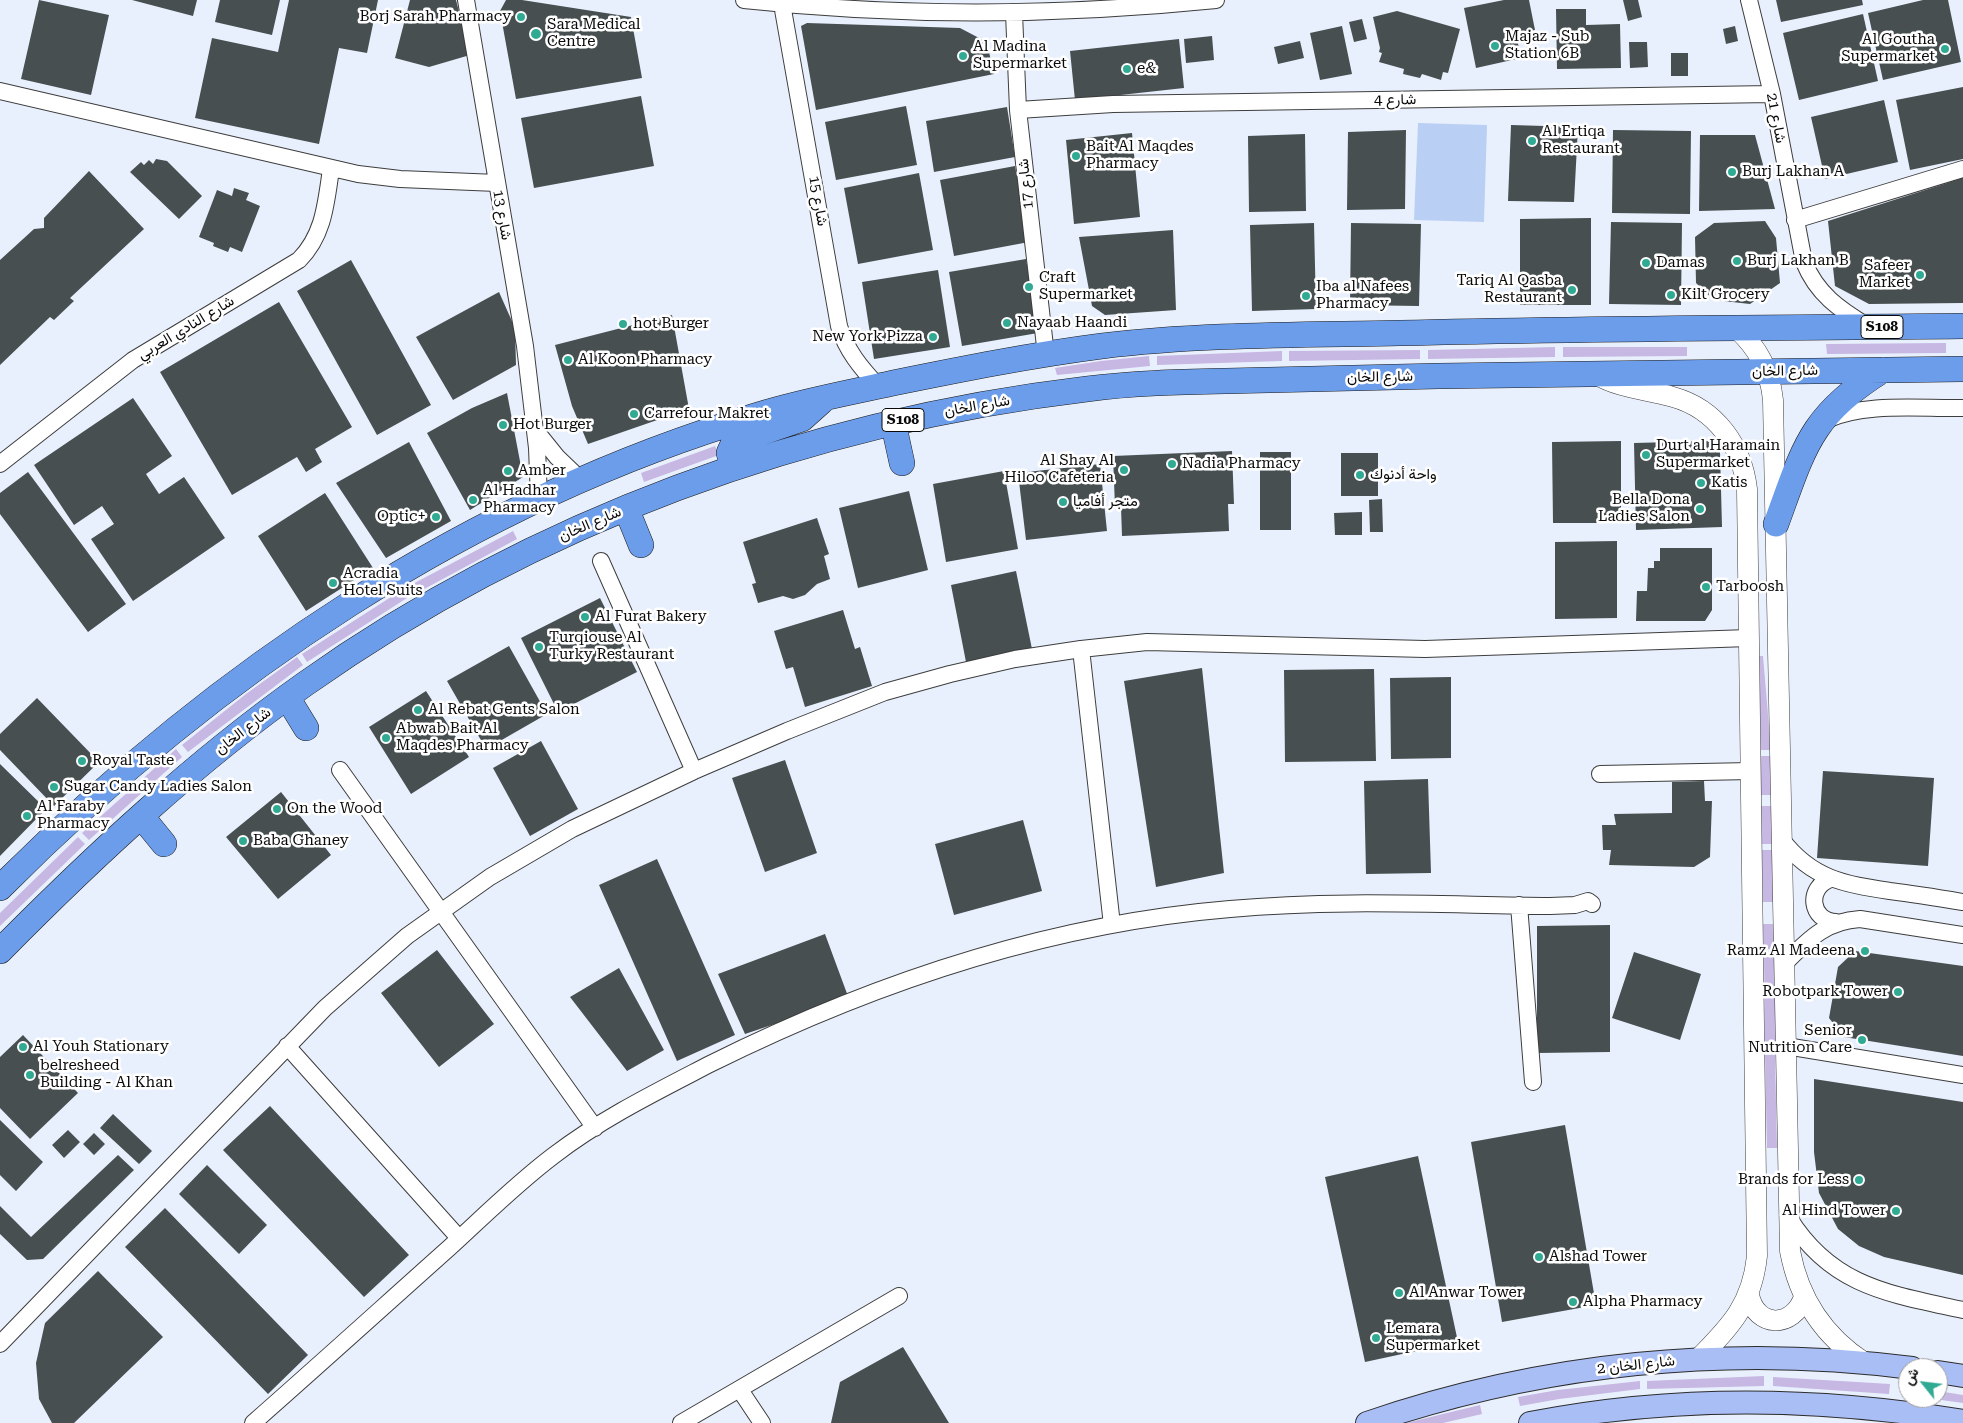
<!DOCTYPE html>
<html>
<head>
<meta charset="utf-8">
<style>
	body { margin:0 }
	#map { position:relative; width:1963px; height:1423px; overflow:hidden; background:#e9f0fd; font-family:"Roboto Serif",Vazirmatn,serif }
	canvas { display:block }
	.north { position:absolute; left:1898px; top:1358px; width:50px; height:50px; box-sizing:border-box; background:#fff; border:1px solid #9d9d9d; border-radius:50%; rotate:299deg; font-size:14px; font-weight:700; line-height:20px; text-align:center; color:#0a0a0a }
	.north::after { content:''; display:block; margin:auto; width:18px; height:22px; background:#31aa93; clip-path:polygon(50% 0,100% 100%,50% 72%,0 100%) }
</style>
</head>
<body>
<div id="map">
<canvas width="1963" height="1423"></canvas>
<div class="north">ش</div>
</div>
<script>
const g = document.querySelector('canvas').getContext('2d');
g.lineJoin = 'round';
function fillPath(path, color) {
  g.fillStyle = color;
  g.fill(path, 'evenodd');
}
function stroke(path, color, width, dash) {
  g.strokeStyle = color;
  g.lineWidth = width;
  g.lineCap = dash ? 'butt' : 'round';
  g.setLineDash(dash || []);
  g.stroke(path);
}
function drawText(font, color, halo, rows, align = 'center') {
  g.font = font + ' "Roboto Serif",Vazirmatn,serif';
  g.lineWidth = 5;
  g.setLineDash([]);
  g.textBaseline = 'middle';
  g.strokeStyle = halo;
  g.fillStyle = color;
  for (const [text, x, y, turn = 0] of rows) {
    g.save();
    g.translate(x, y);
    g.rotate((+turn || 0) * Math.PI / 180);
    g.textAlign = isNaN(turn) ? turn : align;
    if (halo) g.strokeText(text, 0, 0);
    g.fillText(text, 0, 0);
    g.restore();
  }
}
fillPath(new Path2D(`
	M 1946,343 L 1946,353 L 1827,354 L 1826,344 Z
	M 1555,347 L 1555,357 L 1428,359 L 1428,350 Z
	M 1563,347 L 1687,347 L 1687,356 L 1563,357 Z
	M 1420,350 L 1420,359 L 1289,361 L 1289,351 Z
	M 1282,351 L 1282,361 L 1157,365 L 1157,356 Z
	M 1149,356 L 1150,366 L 1057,375 L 1055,368 L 1101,361 Z
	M 715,446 L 719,455 L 644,482 L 641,473 Z
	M 513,531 L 517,539 L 413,595 L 407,587 Z
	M 402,590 L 407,598 L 307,662 L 302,654 Z
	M 1759,656 L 1763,656 L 1771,750 L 1761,750 Z
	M 297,657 L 303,665 L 188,752 L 182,745 L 246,694 Z
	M 176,749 L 182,757 L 89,840 L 82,833 Z
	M 1761,756 L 1771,756 L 1772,795 L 1761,795 Z
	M 1761,806 L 1772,806 L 1772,844 L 1762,844 Z
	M 78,837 L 85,844 L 0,926 L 0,913 Z
	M 1762,850 L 1773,850 L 1773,902 L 1763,902 Z
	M 1763,924 L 1774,924 L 1774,949 L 1764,949 Z
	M 1764,955 L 1774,955 L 1776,1048 L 1765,1049 Z
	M 1765,1055 L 1775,1055 L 1777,1148 L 1767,1148 Z
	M 1764,1376 L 1764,1386 L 1647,1389 L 1647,1381 Z
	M 1773,1377 L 1890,1384 L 1889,1394 L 1773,1386 Z
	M 1640,1381 L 1640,1389 L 1559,1399 L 1520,1406 L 1518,1397 L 1558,1390 Z
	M 1938,1391 L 1963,1395 L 1963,1403 L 1927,1398 L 1938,1398 Z
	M 1480,1405 L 1482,1414 L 1443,1423 L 1406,1423 Z`), '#c6b7e3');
fillPath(new Path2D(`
	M 1418,123 L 1487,125 L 1484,222 L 1414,220 Z`), '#bacff4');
fillPath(new Path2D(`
	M 39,0 L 109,15 L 91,95 L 21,79 Z
	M 132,0 L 197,0 L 193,16 Z
	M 220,0 L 280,0 L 272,35 L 215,22 Z
	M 289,0 L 378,0 L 367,53 L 339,48 L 319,144 L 195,118 L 212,38 L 278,52 Z
	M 410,0 L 456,0 L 470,55 L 429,67 L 395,58 Z
	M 506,0 L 522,0 L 631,17 L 642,78 L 516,99 L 500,11 Z
	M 1504,0 L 1529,0 L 1535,30 L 1516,34 L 1521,58 L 1476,68 L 1464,8 Z
	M 1623,0 L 1638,0 L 1642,17 L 1628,21 Z
	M 1776,0 L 1862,0 L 1863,5 L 1781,22 Z
	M 1923,0 L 1948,0 L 1961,62 L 1883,80 L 1868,13 Z
	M 1556,9 L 1586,9 L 1586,25 L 1620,24 L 1621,68 L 1557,69 Z
	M 1397,11 L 1460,29 L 1448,73 L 1443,72 L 1441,80 L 1422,74 L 1420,78 L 1403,74 L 1404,69 L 1379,62 L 1382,53 L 1379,52 L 1380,48 L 1373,17 Z
	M 1863,14 L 1878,81 L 1799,100 L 1783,33 Z
	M 1362,19 L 1367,39 L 1354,42 L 1349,22 Z
	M 807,23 L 960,28 L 981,39 L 989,52 L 994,74 L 816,110 L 801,26 Z
	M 1342,26 L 1352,74 L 1320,80 L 1310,33 Z
	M 1735,26 L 1738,41 L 1726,44 L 1723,29 Z
	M 1212,36 L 1214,60 L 1186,63 L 1184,39 Z
	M 1179,39 L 1184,88 L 1075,100 L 1070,51 Z
	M 1300,41 L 1304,58 L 1278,64 L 1274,47 Z
	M 1629,42 L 1647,42 L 1648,67 L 1630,68 Z
	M 1671,53 L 1688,53 L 1688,76 L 1671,76 Z
	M 1963,87 L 1963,159 L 1910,170 L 1896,100 Z
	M 641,96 L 654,166 L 534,188 L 521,118 Z
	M 1884,100 L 1898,162 L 1825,179 L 1811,117 Z
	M 906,106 L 917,165 L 836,180 L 825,122 Z
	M 1007,107 L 1015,157 L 934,172 L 926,121 Z
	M 1511,125 L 1578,127 L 1574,202 L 1508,201 Z
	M 1406,130 L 1405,209 L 1347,210 L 1348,132 Z
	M 1613,130 L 1691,131 L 1690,214 L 1612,213 Z
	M 1132,133 L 1140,217 L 1074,224 L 1066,140 Z
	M 1305,134 L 1306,211 L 1249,212 L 1248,136 Z
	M 1700,135 L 1755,135 L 1775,209 L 1699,211 Z
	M 156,159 L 167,161 L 202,196 L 179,219 L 130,172 L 141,162 L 144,165 L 149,160 L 153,164 Z
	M 1015,166 L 1029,242 L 954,256 L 940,180 Z
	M 89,171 L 144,229 L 70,298 L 74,301 L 54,320 L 50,317 L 0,365 L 0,260 L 34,229 L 44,228 L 44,218 Z
	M 919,173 L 933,250 L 858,264 L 844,188 Z
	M 1963,178 L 1963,303 L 1869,304 L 1835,286 L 1828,221 Z
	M 234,188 L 249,193 L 246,200 L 260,206 L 242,252 L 230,247 L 228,252 L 213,246 L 214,243 L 199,237 L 217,190 L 232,196 Z
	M 1591,218 L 1591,305 L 1520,305 L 1520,219 Z
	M 1765,221 L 1776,238 L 1780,283 L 1750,304 L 1714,300 L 1696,283 L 1695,237 L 1714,223 Z
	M 1611,222 L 1682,223 L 1681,305 L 1609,304 Z
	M 1314,223 L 1316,309 L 1252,311 L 1250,225 Z
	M 1351,223 L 1421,224 L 1419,306 L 1350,305 Z
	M 1173,230 L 1176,310 L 1105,315 L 1092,306 L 1079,237 Z
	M 1026,259 L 1038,333 L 962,346 L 949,272 Z
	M 351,260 L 431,405 L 377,435 L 297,291 Z
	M 938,270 L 950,347 L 874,359 L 862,282 Z
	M 499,292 L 515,328 L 516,365 L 453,400 L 416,337 Z
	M 279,302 L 352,427 L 315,449 L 322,462 L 306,472 L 297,457 L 232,495 L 160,372 Z
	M 672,315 L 689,409 L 588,444 L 572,406 L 555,345 Z
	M 507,393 L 523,477 L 470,510 L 427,433 L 472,408 Z
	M 133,398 L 172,456 L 146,474 L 159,494 L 184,477 L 225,538 L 133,601 L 91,539 L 114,524 L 102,506 L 74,525 L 34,465 Z
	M 1621,441 L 1621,523 L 1553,523 L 1552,442 Z
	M 1711,441 L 1720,452 L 1722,527 L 1636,530 L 1634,443 Z
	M 409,442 L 451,521 L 386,558 L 336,483 Z
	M 1232,451 L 1234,504 L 1228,504 L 1229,531 L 1122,536 L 1121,507 L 1115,507 L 1113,456 Z
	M 1260,452 L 1291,452 L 1291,530 L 1260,530 Z
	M 1341,453 L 1378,453 L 1378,496 L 1341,496 Z
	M 1100,464 L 1107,531 L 1026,540 L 1018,473 Z
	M 1004,471 L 1018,549 L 946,562 L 933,484 Z
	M 28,472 L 126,604 L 88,632 L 0,514 L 0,493 Z
	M 909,491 L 928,570 L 858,588 L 839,508 Z
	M 325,493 L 373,568 L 306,611 L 258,536 Z
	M 1382,499 L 1383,532 L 1370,532 L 1369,500 Z
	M 1362,512 L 1362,535 L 1335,535 L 1334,513 Z
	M 817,518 L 829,554 L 824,556 L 830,579 L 817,584 L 805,595 L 793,599 L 783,596 L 758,603 L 752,584 L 756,583 L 743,542 Z
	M 1617,541 L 1617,618 L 1555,619 L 1555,542 Z
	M 1660,548 L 1712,548 L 1712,610 L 1705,621 L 1636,621 L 1637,591 L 1647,591 L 1648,568 L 1654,568 L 1654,561 L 1660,561 Z
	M 1016,571 L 1032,649 L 966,662 L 951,585 Z
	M 600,598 L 637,672 L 558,712 L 521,638 Z
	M 843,610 L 855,649 L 860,647 L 872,686 L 805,707 L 793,667 L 786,669 L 774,631 Z
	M 509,646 L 547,714 L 486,749 L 447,681 Z
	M 1202,668 L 1224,873 L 1156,887 L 1124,681 Z
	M 1374,669 L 1376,761 L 1285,762 L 1284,670 Z
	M 1451,677 L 1451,758 L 1391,759 L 1390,678 Z
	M 426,691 L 469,757 L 411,794 L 369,727 Z
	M 37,698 L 99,762 L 54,806 L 0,750 L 0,734 Z
	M 541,741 L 578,809 L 530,836 L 493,768 Z
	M 785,760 L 817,853 L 765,872 L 732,778 Z
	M 0,764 L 46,809 L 0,856 Z
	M 1823,771 L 1934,778 L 1928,866 L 1817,858 Z
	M 1428,779 L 1431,873 L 1366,874 L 1364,781 Z
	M 1704,781 L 1705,801 L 1712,801 L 1710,857 L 1694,867 L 1609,865 L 1611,850 L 1603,850 L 1602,825 L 1616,825 L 1614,814 L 1672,813 L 1672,782 Z
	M 281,792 L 331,855 L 278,899 L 226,837 Z
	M 1023,820 L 1042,891 L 954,915 L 935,844 Z
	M 657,859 L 735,1035 L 677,1061 L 599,885 Z
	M 1610,925 L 1610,1052 L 1537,1053 L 1537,926 Z
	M 825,934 L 849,999 L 745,1034 L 718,974 Z
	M 437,950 L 494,1024 L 439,1067 L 381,993 Z
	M 1855,951 L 1963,966 L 1963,1056 L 1844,1037 L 1829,1018 L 1838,967 Z
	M 1634,952 L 1701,974 L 1680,1040 L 1612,1018 Z
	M 619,968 L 664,1050 L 627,1071 L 570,997 Z
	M 23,1035 L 78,1093 L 30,1139 L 0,1108 L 0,1057 Z
	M 1814,1079 L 1963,1102 L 1963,1275 L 1884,1257 L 1859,1246 L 1838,1229 L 1819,1193 L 1814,1152 Z
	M 270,1106 L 409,1255 L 364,1297 L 223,1150 Z
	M 113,1114 L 152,1151 L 139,1164 L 100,1128 Z
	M 0,1120 L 43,1162 L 16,1191 L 0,1175 Z
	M 1565,1125 L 1596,1305 L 1502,1322 L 1471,1142 Z
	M 68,1130 L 80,1142 L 64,1158 L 52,1145 Z
	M 94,1133 L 105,1144 L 94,1155 L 83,1144 Z
	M 118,1155 L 134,1170 L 43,1259 L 27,1260 L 0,1234 L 0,1206 L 31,1237 Z
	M 1418,1156 L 1458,1342 L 1365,1362 L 1325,1177 Z
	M 207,1165 L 267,1225 L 239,1254 L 179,1194 Z
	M 165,1208 L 308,1355 L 268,1394 L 125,1247 Z
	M 98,1271 L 163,1337 L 74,1423 L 52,1423 L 39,1399 L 36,1363 L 45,1323 Z
	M 903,1347 L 949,1423 L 831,1423 L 840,1382 Z`), '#474f51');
const minor = new Path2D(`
	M 466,0 L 525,346 L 537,448 L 539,499
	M 744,0 C 901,17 1059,16 1216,0
	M 1749,0 L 1772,94 L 1804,262 C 1817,294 1839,309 1867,326
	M 782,4 L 839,326 C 846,350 861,368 878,386
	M 1014,13 L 1018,110 L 1046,355
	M 0,91 L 358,174 L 400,179 L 497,183
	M 1018,110 L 1113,104 L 1772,94
	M 1795,220 L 1963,169
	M 1826,420 C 1865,402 1921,409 1963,408
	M 536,431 L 557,457 L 581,480
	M 0,464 L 133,360 L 299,260 C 324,235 326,203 331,169
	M 601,561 L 694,771
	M 1081,649 L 1112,925
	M 340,770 L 595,1128
	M 1600,774 L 1751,771
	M 1782,840 C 1812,879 1844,884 1890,891 C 1914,894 1939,898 1963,902
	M 1831,879 C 1806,887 1810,921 1836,922
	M 1519,905 L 1533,1082
	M 1784,964 C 1808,940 1825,921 1860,919 L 1963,935
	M 287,1046 L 459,1238
	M 1786,1046 L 1963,1075
	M 1789,1218 C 1832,1287 1890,1294 1963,1310
	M 0,1344 L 325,1008 L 407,936 L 490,877 L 572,829 L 694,771 L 787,731 L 885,692 L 950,674 L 1015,659 L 1081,649 L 1147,642 L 1425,649 L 1749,638
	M 740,1390 L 762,1423
	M 253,1423 C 319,1365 384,1306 449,1248 C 483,1217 516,1184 553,1156 C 601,1119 656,1092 710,1064 C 873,983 1048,924 1230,909 C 1337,899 1443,905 1550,906 L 1575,905 L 1588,901 L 1592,904
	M 681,1423 L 899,1296`);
const tertiary = new Path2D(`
	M 1736,328 C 1758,348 1770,370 1773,400 L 1790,1251 C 1799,1299 1823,1336 1865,1363
	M 1597,375 C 1622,389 1646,389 1673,397 C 1716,409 1742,446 1747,489 L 1757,1256 C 1752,1304 1731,1326 1698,1359
	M 1749,1295 C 1756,1328 1793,1329 1804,1297`);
const secondary = new Path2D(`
	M 1938,1372 L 1963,1376
	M 1367,1423 C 1542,1363 1729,1344 1912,1368
	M 1530,1423 C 1673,1395 1820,1397 1963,1421`);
const primary = new Path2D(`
	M 893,422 L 902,463
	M 734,468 L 729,453 L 734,442 L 802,419 L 821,402
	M 626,508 L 641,545
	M 1776,524 C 1804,448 1810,415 1883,370
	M 287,697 L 306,728
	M 142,817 L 164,844
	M 0,888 C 212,675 468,501 758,415 C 803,401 848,393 893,383 C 962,369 1032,355 1102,346 C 1200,334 1301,335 1400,333 C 1587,328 1775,328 1963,326
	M 0,951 C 95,855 195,762 305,684 C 535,521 808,422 1087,389 C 1133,383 1180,382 1226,381 C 1297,379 1368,377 1439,376 C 1614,374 1788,371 1963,369`);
stroke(minor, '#3d3d3d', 18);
stroke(tertiary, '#3d3d3d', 21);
stroke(secondary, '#2c2c2c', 24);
stroke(primary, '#1b1b1b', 26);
stroke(minor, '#fff', 16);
stroke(tertiary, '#fff', 20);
stroke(secondary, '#aabef6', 22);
stroke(primary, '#6c9dea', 25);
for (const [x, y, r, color] of [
	[521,17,5,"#31aa93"],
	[536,34,6,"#31aa93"],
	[1495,46,5,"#31aa93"],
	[1945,49,5,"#31aa93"],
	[963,56,5,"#31aa93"],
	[1127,69,5,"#31aa93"],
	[1532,141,5,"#31aa93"],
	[1076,156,5,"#31aa93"],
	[1732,172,5,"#31aa93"],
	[1737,261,5,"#31aa93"],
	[1646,263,5,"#31aa93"],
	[1920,275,5,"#31aa93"],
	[1029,287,5,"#31aa93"],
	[1572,290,5,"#31aa93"],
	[1671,295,5,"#31aa93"],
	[1306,296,5,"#31aa93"],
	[1007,323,5,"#31aa93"],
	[623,324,5,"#31aa93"],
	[933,337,5,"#31aa93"],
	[568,360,5,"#31aa93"],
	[634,414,5,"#31aa93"],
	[503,425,5,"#31aa93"],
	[1646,455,5,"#31aa93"],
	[1172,464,5,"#31aa93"],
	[1124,470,5,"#31aa93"],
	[508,471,5,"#31aa93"],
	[1360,475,5,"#31aa93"],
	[1701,483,5,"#31aa93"],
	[473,500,5,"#31aa93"],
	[1063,502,5,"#31aa93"],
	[1700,509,5,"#31aa93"],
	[436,517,5,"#31aa93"],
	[333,583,5,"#31aa93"],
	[1706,587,5,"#31aa93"],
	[585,617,5,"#31aa93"],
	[539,647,5,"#31aa93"],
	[418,710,5,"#31aa93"],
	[386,738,5,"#31aa93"],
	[82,761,5,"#31aa93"],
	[54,787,5,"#31aa93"],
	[277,809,5,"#31aa93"],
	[27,816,5,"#31aa93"],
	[243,841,5,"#31aa93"],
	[1865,951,5,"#31aa93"],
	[1898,992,5,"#31aa93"],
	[1862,1040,5,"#31aa93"],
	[23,1047,5,"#31aa93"],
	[30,1075,5,"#31aa93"],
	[1859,1180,5,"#31aa93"],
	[1896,1211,5,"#31aa93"],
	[1539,1257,5,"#31aa93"],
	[1399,1293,5,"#31aa93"],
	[1573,1302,5,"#31aa93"],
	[1376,1338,5,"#31aa93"]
]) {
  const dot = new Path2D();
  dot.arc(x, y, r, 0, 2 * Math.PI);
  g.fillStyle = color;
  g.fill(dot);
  stroke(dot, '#fff', 2);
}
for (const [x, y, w] of [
	[1882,327,42],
	[903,420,42]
]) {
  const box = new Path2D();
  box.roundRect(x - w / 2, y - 11.5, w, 23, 4);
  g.fillStyle = '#fff';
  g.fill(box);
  stroke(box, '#0a0a0a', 1);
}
drawText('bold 14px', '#0a0a0a', null, [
	["S108",1882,327],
	["S108",903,420]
]);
drawText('15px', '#0a0a0a', '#fff', [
	["Borj Sarah Pharmacy",511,17,"right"],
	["Sara Medical",547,25],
	["Centre",547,42],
	["Majaz - Sub",1505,37],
	["Station 6B",1505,54],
	["Al Goutha",1935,40,"right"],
	["Supermarket",1935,57,"right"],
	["Al Madina",973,47],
	["Supermarket",973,64],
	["e&",1137,69],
	["Al Ertiqa",1542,132],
	["Restaurant",1542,149],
	["Bait Al Maqdes",1086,147],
	["Pharmacy",1086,164],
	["Burj Lakhan A",1742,172],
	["Burj Lakhan B",1747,261],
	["Damas",1656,263],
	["Safeer",1910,266,"right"],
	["Market",1910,283,"right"],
	["Craft",1039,278],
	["Supermarket",1039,295],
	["Tariq Al Qasba",1562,281,"right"],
	["Restaurant",1562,298,"right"],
	["Iba al Nafees",1316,287],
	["Pharmacy",1316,304],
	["Kilt Grocery",1681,295],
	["Nayaab Haandi",1017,323],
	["hot Burger",633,324],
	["New York Pizza",923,337,"right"],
	["Al Koon Pharmacy",578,360],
	["Carrefour Makret",644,414],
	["Hot Burger",513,425],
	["Durt al Haramain",1656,446],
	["Supermarket",1656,463],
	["Al Shay Al",1114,461,"right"],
	["Hiloo Cafeteria",1114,478,"right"],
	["Nadia Pharmacy",1182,464],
	["Amber",518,471],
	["واحة أدنوك",1370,475],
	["Katis",1711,483],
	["Al Hadhar",483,491],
	["Pharmacy",483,508],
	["Bella Dona",1690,500,"right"],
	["Ladies Salon",1690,517,"right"],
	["متجر أفاميا",1073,502],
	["Optic+",426,517,"right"],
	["Acradia",343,574],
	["Hotel Suits",343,591],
	["Tarboosh",1716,587],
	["Al Furat Bakery",595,617],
	["Turqiouse Al",549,638],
	["Turky Restaurant",549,655],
	["Al Rebat Gents Salon",428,710],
	["Abwab Bait Al",396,729],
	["Maqdes Pharmacy",396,746],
	["Royal Taste",92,761],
	["Sugar Candy Ladies Salon",64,787],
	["Al Faraby",37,807],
	["Pharmacy",37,824],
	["On the Wood",287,809],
	["Baba Ghaney",253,841],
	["Ramz Al Madeena",1855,951,"right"],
	["Robotpark Tower",1888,992,"right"],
	["Senior",1852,1031,"right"],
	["Nutrition Care",1852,1048,"right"],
	["Al Youh Stationary",33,1047],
	["belresheed",40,1066],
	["Building - Al Khan",40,1083],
	["Brands for Less",1849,1180,"right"],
	["Al Hind Tower",1886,1211,"right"],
	["Alshad Tower",1549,1257],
	["Al Anwar Tower",1409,1293],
	["Alpha Pharmacy",1583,1302],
	["Lemara",1386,1329],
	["Supermarket",1386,1346]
], 'left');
drawText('15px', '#0a0a0a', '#fff', [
	["شارع 4",1395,100,-1],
	["شارع 21",1776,118,79],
	["شارع 17",1026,184,-96],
	["شارع 15",818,201,80],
	["شارع 13",502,215,80],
	["شارع النادي العربي",186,328,-31],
	["شارع الخان",1785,371,-1],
	["شارع الخان",1380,377,-1],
	["شارع الخان",977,406,-10],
	["شارع الخان",590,524,-23],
	["شارع الخان",243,731,-38],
	["شارع الخان 2",1636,1365,-6]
]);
</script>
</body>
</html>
